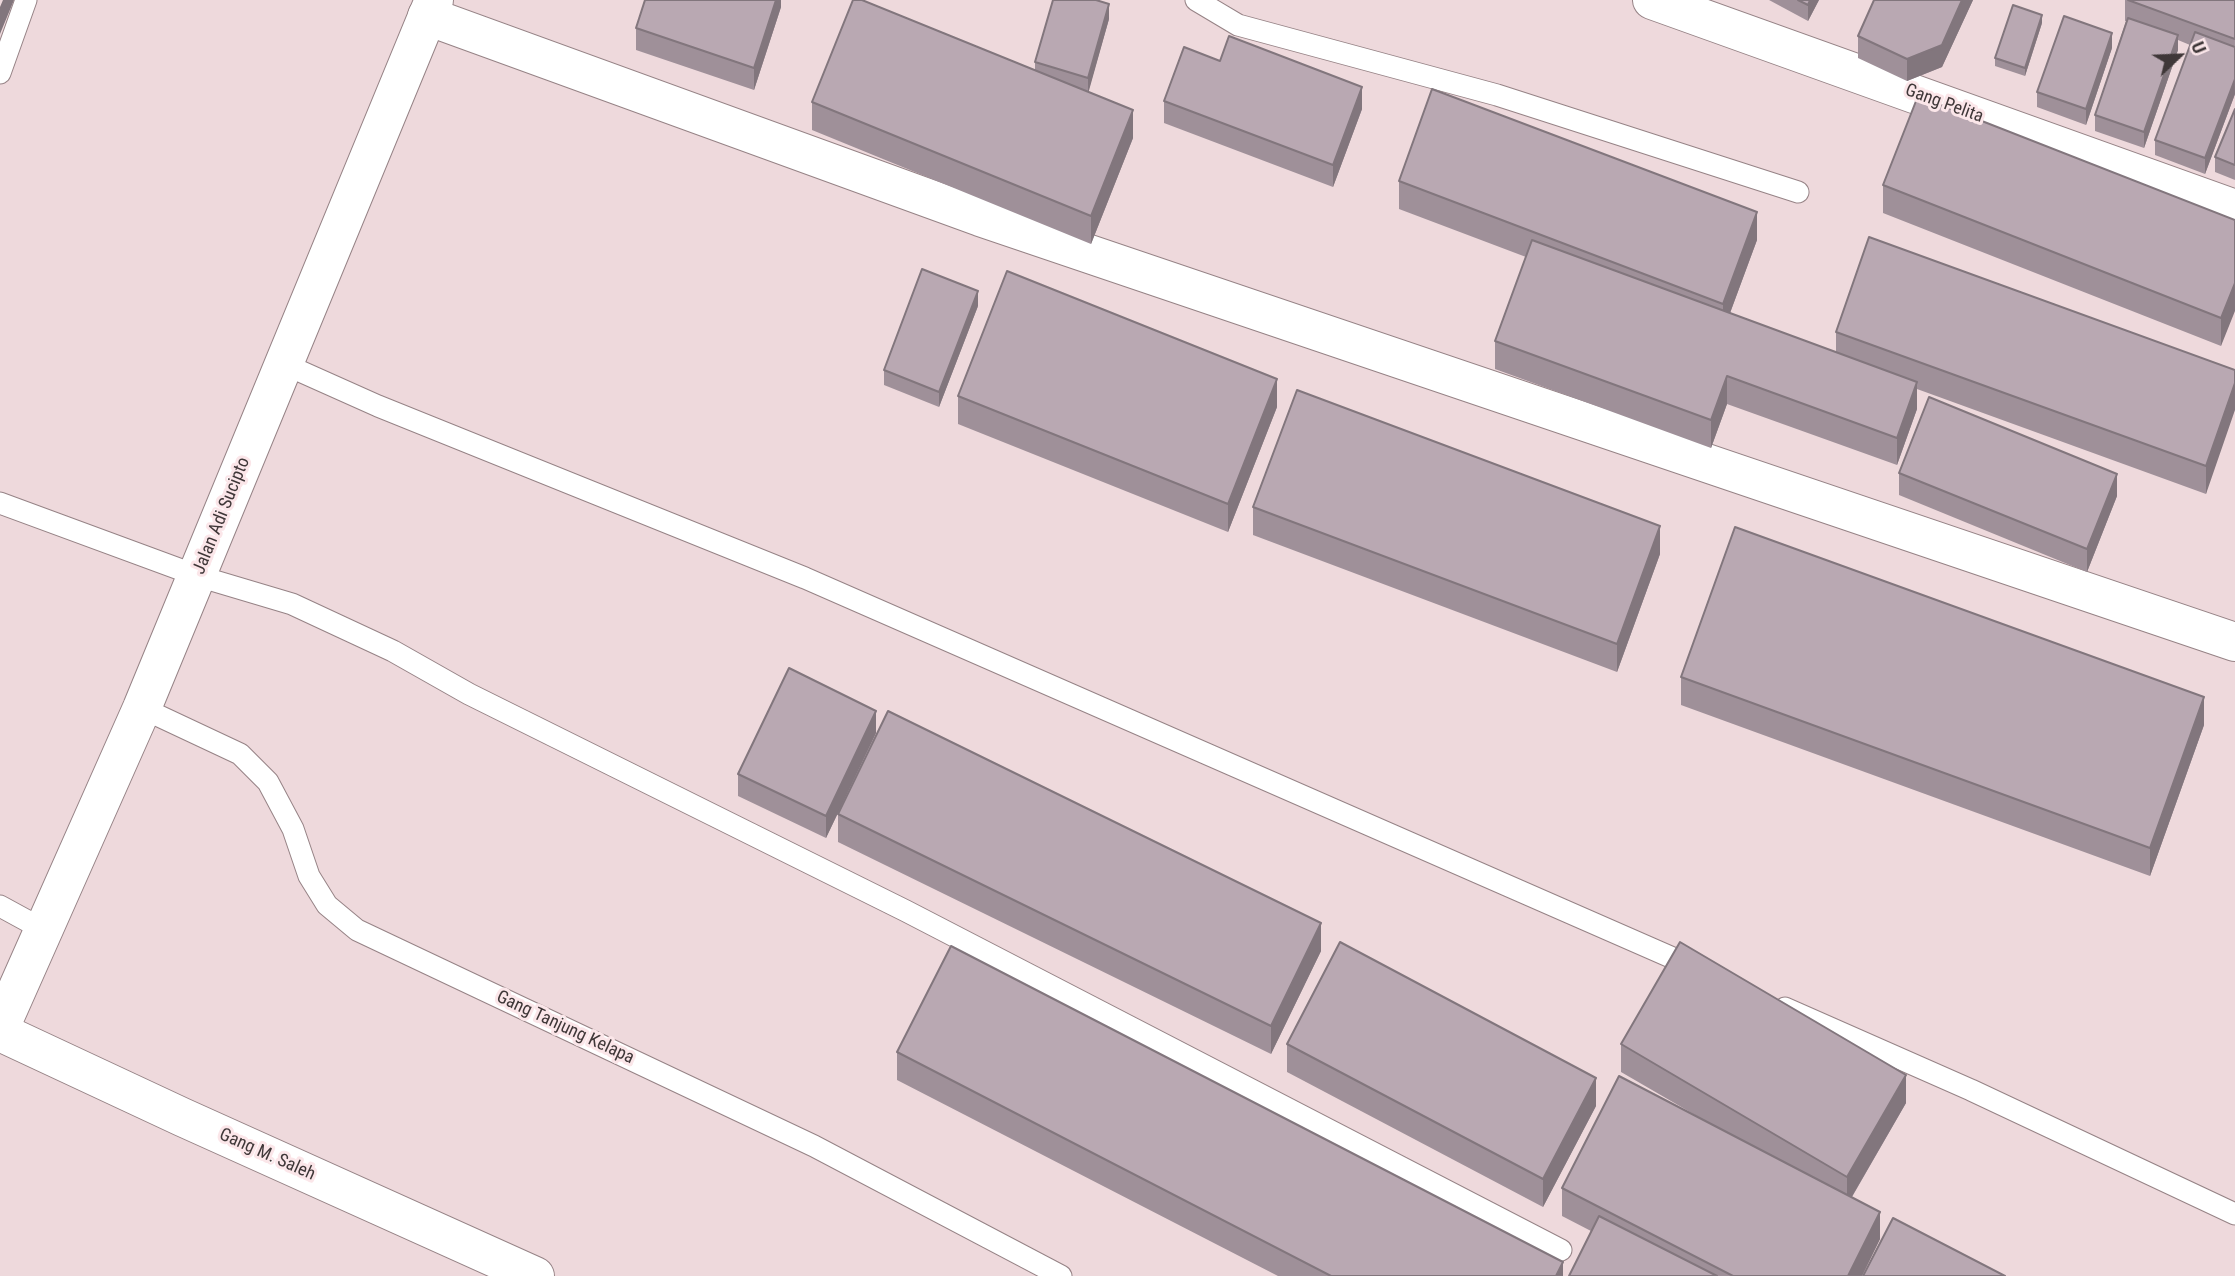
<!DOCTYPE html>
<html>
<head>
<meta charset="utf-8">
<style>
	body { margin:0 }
	#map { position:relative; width:2235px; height:1276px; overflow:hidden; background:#eed9dc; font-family:"Roboto Condensed",sans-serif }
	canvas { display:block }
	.north { position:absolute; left:2144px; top:21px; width:70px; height:70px; -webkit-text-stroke:5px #fbe6e9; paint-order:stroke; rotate:67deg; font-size:19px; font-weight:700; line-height:28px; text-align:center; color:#3f3738 }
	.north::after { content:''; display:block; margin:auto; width:24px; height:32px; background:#3f3738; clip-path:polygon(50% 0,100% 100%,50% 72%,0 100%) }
</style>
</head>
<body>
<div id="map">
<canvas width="2235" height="1276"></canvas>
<div class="north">U</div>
</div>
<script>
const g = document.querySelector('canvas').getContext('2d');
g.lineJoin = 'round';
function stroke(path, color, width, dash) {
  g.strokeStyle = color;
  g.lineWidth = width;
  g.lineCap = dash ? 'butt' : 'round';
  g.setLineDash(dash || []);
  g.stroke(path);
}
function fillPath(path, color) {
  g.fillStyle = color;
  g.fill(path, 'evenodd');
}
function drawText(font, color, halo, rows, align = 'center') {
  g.font = font + ' "Roboto Condensed",sans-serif';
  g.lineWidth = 6;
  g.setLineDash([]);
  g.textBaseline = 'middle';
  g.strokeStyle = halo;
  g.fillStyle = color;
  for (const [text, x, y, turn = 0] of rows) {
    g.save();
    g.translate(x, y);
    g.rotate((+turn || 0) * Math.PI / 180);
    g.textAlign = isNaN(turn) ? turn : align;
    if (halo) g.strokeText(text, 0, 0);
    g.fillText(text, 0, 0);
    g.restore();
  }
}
const service = new Path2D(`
	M 1196,0 L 1238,25 L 1497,95 L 1798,192
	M 0,73 L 26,0
	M 284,364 L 378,406 L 805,578 L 1698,969
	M 0,503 L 198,576 L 292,604 L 393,651 L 469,694 L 906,911 L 1561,1250
	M 142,708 L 240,754 L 268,782 L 293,829 L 309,876 L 327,905 L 357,930 L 814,1146 L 1061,1276
	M 0,906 L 44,930
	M 1785,1008 L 1971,1090 L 2235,1214`);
const minor = new Path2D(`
	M 1652,0 L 2235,209
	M 427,16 L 980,217 L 2235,642
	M 0,1032 L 182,1117 L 535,1276`);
const secondary = new Path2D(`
	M 0,1028 L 142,708 L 434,0`);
stroke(service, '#968386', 23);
stroke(minor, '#968386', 40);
stroke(secondary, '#968386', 40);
stroke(service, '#fff', 21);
stroke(minor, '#fff', 38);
stroke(secondary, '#fff', 38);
fillPath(new Path2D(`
	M 781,0 L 781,7 L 754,90 L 636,50 L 636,28 Z
	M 1769,0 L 1819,0 L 1808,21 Z
	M 1874,0 L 1973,0 L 1942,67 L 1907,81 L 1858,58 L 1858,36 Z
	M 2125,0 L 2235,0 L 2235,94 L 2205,174 L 2155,155 L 2155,140 L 2190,45 L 2178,40 L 2178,50 L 2144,148 L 2095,131 L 2095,115 L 2126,21 L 2125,21 Z
	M 1109,19 L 1088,92 L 1133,138 L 1091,244 L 812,130 L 812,102 L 1035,70 L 1035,62 Z
	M 2042,23 L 2025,76 L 1995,66 L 1995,58 Z
	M 2112,48 L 2086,125 L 2037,107 L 2037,92 Z
	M 1164,101 L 1362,109 L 1333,187 L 1164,123 Z
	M 2235,109 L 2235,180 L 2215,172 L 2215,157 Z
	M 1399,181 L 1757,240 L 1730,313 L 1836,352 L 1836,332 L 2235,370 L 2206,494 L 1917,389 L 1917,409 L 1897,465 L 1727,404 L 1711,448 L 1495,369 L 1495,341 L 1526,257 L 1399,209 Z
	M 1883,185 L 2235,220 L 2221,346 L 1883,213 Z
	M 978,306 L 939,407 L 884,385 L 884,370 Z
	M 958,396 L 1277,407 L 1228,532 L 958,424 Z
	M 1899,473 L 2117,496 L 2087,572 L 1899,495 Z
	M 1253,507 L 1660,554 L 1617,672 L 1253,535 Z
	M 1681,677 L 2204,725 L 2150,876 L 1681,705 Z
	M 876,733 L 826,838 L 738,796 L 738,774 Z
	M 838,814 L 1321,951 L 1271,1054 L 838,842 Z
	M 1287,1044 L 1596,1106 L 1543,1207 L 1287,1072 Z
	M 1621,1044 L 1906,1103 L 1852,1197 L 1880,1239 L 1862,1276 L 1569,1276 L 1591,1231 L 1562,1216 L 1562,1188 L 1702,1119 L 1621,1072 Z
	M 897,1052 L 1563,1276 L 1278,1276 L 897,1080 Z`), '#9f9099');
fillPath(new Path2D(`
	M 3,0 L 14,0 L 0,34 L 0,7 Z
	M 776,0 L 781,0 L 781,7 L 754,90 L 754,68 Z
	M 1810,0 L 1819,0 L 1808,21 L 1808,5 Z
	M 1962,0 L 1973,0 L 1942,67 L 1907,81 L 1907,59 Z
	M 1109,4 L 1109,19 L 1088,94 L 1088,78 Z
	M 2042,15 L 2042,23 L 2025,76 L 2025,68 Z
	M 2112,33 L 2112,48 L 2086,125 L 2086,109 Z
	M 2178,35 L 2178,50 L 2144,148 L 2144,132 Z
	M 2235,79 L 2235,94 L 2205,174 L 2205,158 Z
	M 1362,87 L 1362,109 L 1333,187 L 1333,165 Z
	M 1133,110 L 1133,138 L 1091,244 L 1091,216 Z
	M 1757,212 L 1757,240 L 1723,332 L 1723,304 Z
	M 2235,283 L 2235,311 L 2221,346 L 2221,318 Z
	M 978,291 L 978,306 L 939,407 L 939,392 Z
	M 1727,376 L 1727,404 L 1711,448 L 1711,420 Z
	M 1277,379 L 1277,407 L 1228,532 L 1228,504 Z
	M 1917,382 L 1917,409 L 1897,465 L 1897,438 Z
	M 2235,383 L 2235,410 L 2206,494 L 2206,466 Z
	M 2117,474 L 2117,496 L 2087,572 L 2087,549 Z
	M 1660,526 L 1660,554 L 1617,672 L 1617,644 Z
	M 2204,697 L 2204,725 L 2150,876 L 2150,848 Z
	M 876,711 L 876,733 L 826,838 L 826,816 Z
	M 1321,923 L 1321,951 L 1271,1054 L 1271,1026 Z
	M 1906,1075 L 1906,1103 L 1847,1205 L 1847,1177 Z
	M 1596,1078 L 1596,1106 L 1543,1207 L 1543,1179 Z
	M 1880,1212 L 1880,1239 L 1862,1276 L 1848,1276 Z
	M 1563,1262 L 1563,1276 L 1556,1276 Z`), '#82767d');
const building = new Path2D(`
	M 645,0 L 776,0 L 754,68 L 636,28 Z
	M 853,0 L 862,0 L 1133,110 L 1091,216 L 812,102 Z
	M 1053,0 L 1096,0 L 1109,4 L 1088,78 L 1035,62 Z
	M 1798,0 L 1810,0 L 1808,5 Z
	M 1874,0 L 1962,0 L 1942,45 L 1907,59 L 1858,36 Z
	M 2128,0 L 2235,0 L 2235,39 Z
	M 2013,5 L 2042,15 L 2025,68 L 1995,58 Z
	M 2064,16 L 2112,33 L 2086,109 L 2037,92 Z
	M 2128,18 L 2178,35 L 2144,132 L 2095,115 Z
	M 2195,32 L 2235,47 L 2235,79 L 2205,158 L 2155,140 Z
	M 1229,36 L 1362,87 L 1333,165 L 1164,101 L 1184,47 L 1220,61 Z
	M 1432,89 L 1757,212 L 1723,304 L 1399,181 Z
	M 1918,96 L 2235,220 L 2235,283 L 2221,318 L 1883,185 Z
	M 2235,109 L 2235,165 L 2215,157 Z
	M 1869,237 L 2235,370 L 2235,383 L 2206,466 L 1836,332 Z
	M 1532,240 L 1917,382 L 1897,438 L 1727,376 L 1711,420 L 1495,341 Z
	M 922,269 L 978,291 L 939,392 L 884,370 Z
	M 1007,271 L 1277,379 L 1228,504 L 958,396 Z
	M 1297,390 L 1660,526 L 1617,644 L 1253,507 Z
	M 1929,397 L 2117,474 L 2087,549 L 1899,473 Z
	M 1735,527 L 2204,697 L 2150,848 L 1681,677 Z
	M 789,668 L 876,711 L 826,816 L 738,774 Z
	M 888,711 L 1321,923 L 1271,1026 L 838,814 Z
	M 1340,942 L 1596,1078 L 1543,1179 L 1287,1044 Z
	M 1680,942 L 1906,1075 L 1847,1177 L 1621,1044 Z
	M 951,946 L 1563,1262 L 1556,1276 L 1331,1276 L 897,1052 Z
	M 1619,1076 L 1880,1212 L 1848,1276 L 1733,1276 L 1562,1188 Z
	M 1599,1216 L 1717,1276 L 1569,1276 Z
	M 1893,1218 L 2005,1276 L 1863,1276 Z`);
fillPath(building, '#b9a8b2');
stroke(building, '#82767d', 2);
drawText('18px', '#3f3738', '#fbe6e9', [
	["Gang Pelita",1944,104,20],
	["Jalan Adi Sucipto",222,516,-68],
	["Gang Tanjung Kelapa",565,1028,25],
	["Gang M. Saleh",267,1155,24]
]);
</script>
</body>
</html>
